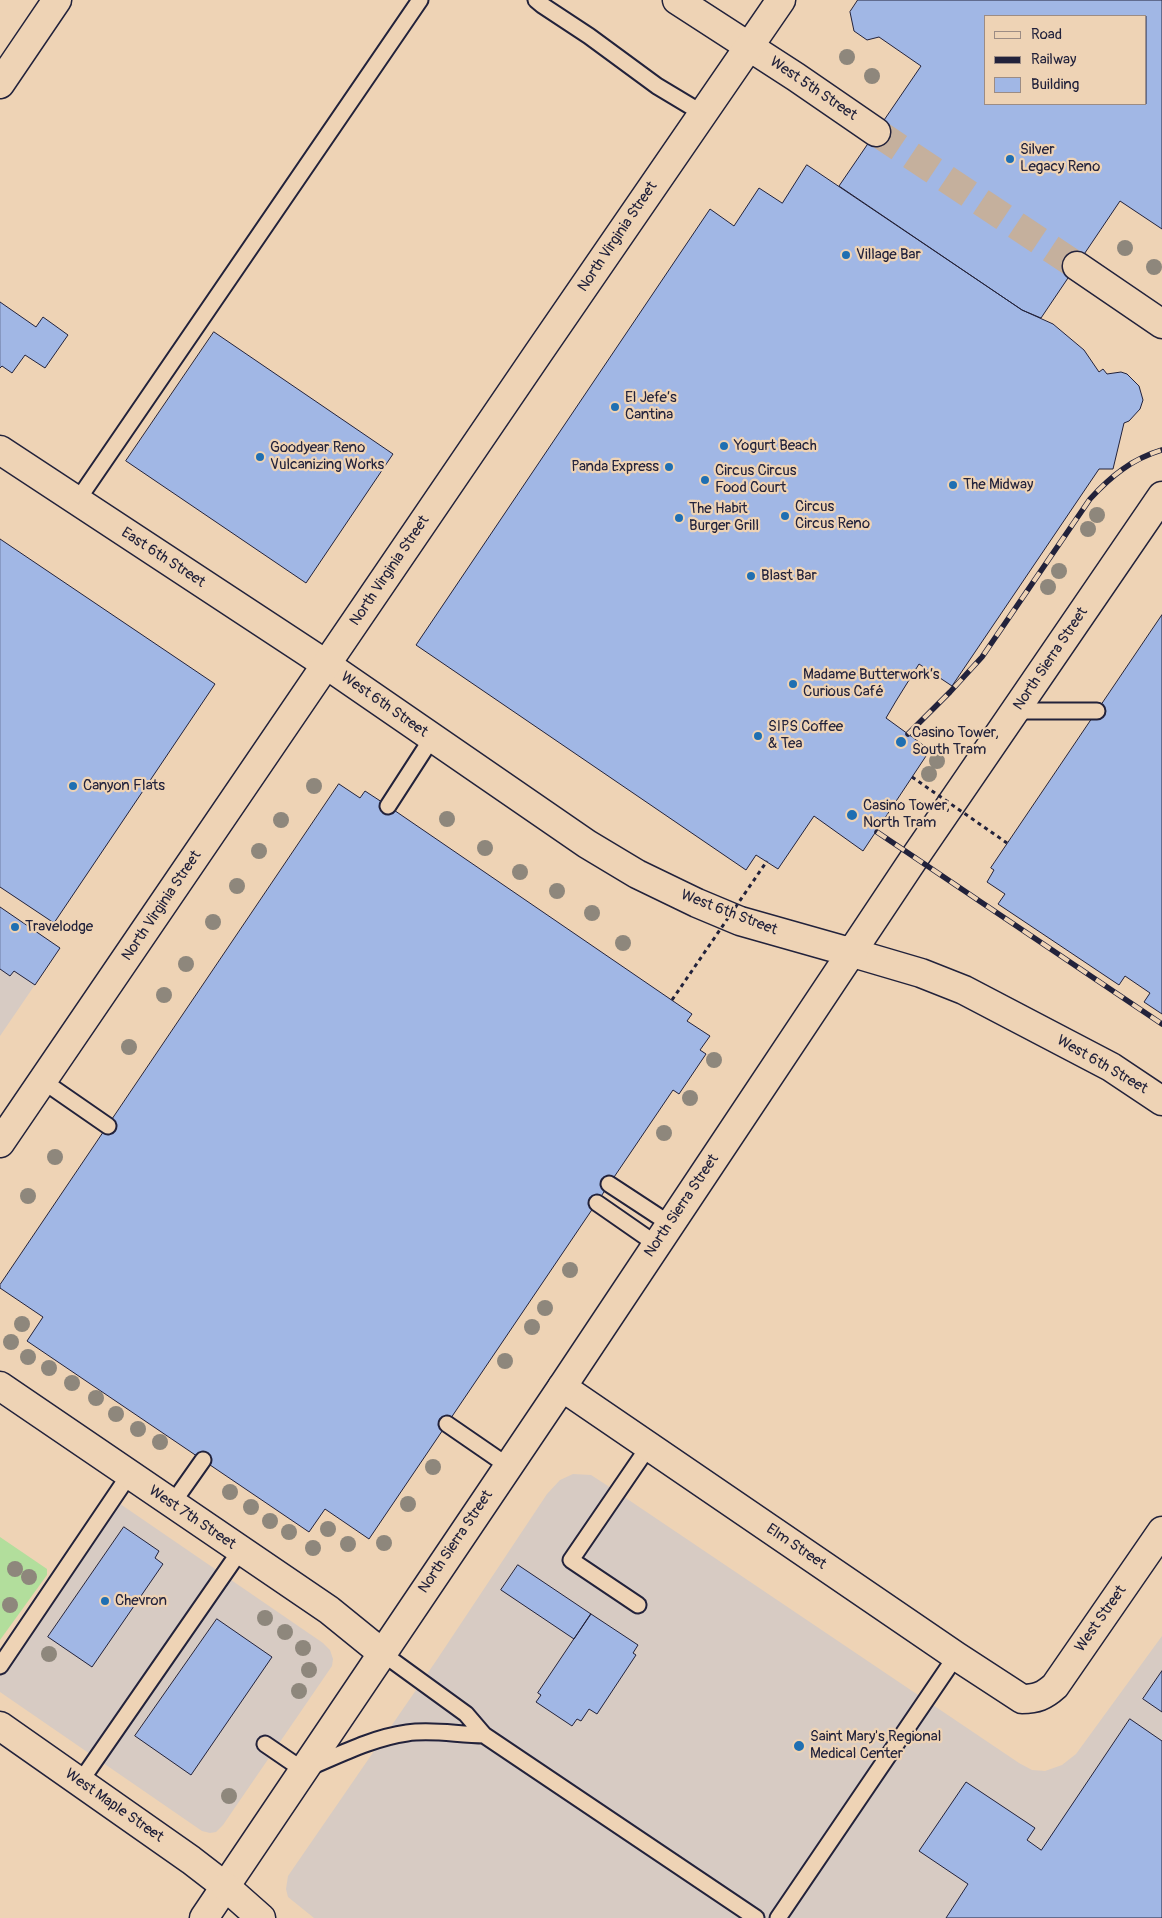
<!DOCTYPE html>
<html>
<head>
<meta charset="utf-8">
<style>
	body { margin:0 }
	#map { position:relative; width:1162px; height:1918px; overflow:hidden; background:#eed3b5; font-family:Pangolin,sans-serif }
	canvas { display:block }
	.legend { position:absolute; left:984px; top:15px; width:162px; height:90px; box-sizing:border-box; background:#eed3b5; border:1px solid #9c8c84; margin:0; padding:6px 9px; list-style:none; font-size:15px; color:#22223b }
	.legend li { display:flex; align-items:center; gap:10px; height:25px }
	.legend b { width:25px; border:1px solid #9c8c84 }
</style>
</head>
<body>
<div id="map">
<canvas width="1162" height="1918"></canvas>
<ul class="legend">
<li><b style="height:6px;background:#eed3b5"></b>Road</li>
<li><b style="height:6px;background:#22223b"></b>Railway</li>
<li><b style="height:14px;background:#a1b7e5"></b>Building</li>
</ul>
</div>
<script>
const g = document.querySelector('canvas').getContext('2d');
g.lineJoin = 'round';
function fillPath(path, color) {
  g.fillStyle = color;
  g.fill(path, 'evenodd');
}
function stroke(path, color, width, dash) {
  g.strokeStyle = color;
  g.lineWidth = width;
  g.lineCap = dash ? 'butt' : 'round';
  g.setLineDash(dash || []);
  g.stroke(path);
}
function drawText(font, color, halo, rows, align = 'center') {
  g.font = font + ' Pangolin,sans-serif';
  g.lineWidth = 4.5;
  g.setLineDash([]);
  g.textBaseline = 'middle';
  g.strokeStyle = halo;
  g.fillStyle = color;
  for (const [text, x, y, turn = 0] of rows) {
    g.save();
    g.translate(x, y);
    g.rotate((+turn || 0) * Math.PI / 180);
    g.textAlign = isNaN(turn) ? turn : align;
    if (halo) g.strokeText(text, 0, 0);
    g.fillText(text, 0, 0);
    g.restore();
  }
}
fillPath(new Path2D(`
	M 0,907 L 60,948 L 0,1036 Z
	M 573,1474 L 591,1475 L 608,1486 L 1019,1763 L 1032,1770 L 1045,1771 L 1062,1765 L 1076,1754 L 1162,1636 L 1162,1918 L 314,1918 L 288,1897 L 286,1889 L 288,1876 L 436,1661 L 547,1494 L 560,1480 Z
	M 113,1499 L 323,1643 L 330,1650 L 333,1659 L 332,1666 L 223,1825 L 216,1832 L 210,1833 L 202,1831 L 0,1692 L 0,1666 Z`), '#d7cbc3');
fillPath(new Path2D(`
	M 0,1537 L 47,1569 L 47,1575 L 0,1640 Z`), '#b2de9c');
const building = new Path2D(`
	M 858,0 L 1162,0 L 1162,229 L 1120,201 L 1041,318 L 1022,310 L 839,186 L 921,66 L 879,37 L 867,40 L 854,31 L 850,12 ZM 986,16 L 1146,16 L 1146,104 L 986,104 Z
	M 807,165 L 1022,310 L 1053,324 L 1084,350 L 1099,372 L 1103,369 L 1107,374 L 1121,372 L 1127,374 L 1139,386 L 1143,400 L 1140,409 L 1129,421 L 1124,423 L 1113,469 L 1099,469 L 952,686 L 919,664 L 896,701 L 886,718 L 930,750 L 863,851 L 814,816 L 778,869 L 756,855 L 746,870 L 416,645 L 710,209 L 734,226 L 759,188 L 782,203 Z
	M 0,302 L 36,327 L 43,317 L 68,335 L 45,368 L 25,355 L 12,373 L 2,366 L 0,368 Z
	M 214,332 L 393,454 L 306,583 L 126,461 Z
	M 0,539 L 215,684 L 54,923 L 0,887 Z
	M 1162,615 L 1162,1014 L 1144,1002 L 1150,993 L 1125,976 L 1119,985 L 998,904 L 1005,894 L 987,882 L 994,870 L 991,868 Z
	M 339,784 L 360,798 L 365,791 L 388,806 L 692,1014 L 687,1021 L 710,1036 L 700,1050 L 706,1054 L 679,1094 L 673,1090 L 369,1539 L 325,1509 L 309,1532 L 27,1341 L 43,1317 L 0,1288 L 0,1285 Z
	M 0,907 L 60,948 L 35,985 L 14,971 L 10,976 L 0,969 Z
	M 124,1527 L 159,1551 L 155,1558 L 163,1564 L 92,1667 L 48,1637 Z
	M 518,1565 L 591,1614 L 574,1639 L 501,1590 Z
	M 591,1614 L 638,1645 L 633,1653 L 636,1655 L 597,1714 L 589,1709 L 581,1721 L 577,1719 L 572,1726 L 536,1702 L 541,1695 L 538,1693 Z
	M 217,1619 L 272,1657 L 191,1775 L 135,1736 Z
	M 1162,1671 L 1162,1712 L 1143,1699 Z
	M 1130,1719 L 1162,1741 L 1162,1918 L 946,1918 L 968,1884 L 919,1851 L 966,1782 L 1035,1828 L 1027,1840 L 1041,1850 Z`);
fillPath(building, '#a1b7e5');
stroke(building, '#22223b', 1);
stroke(new Path2D(`
	M 876,132 L 1077,266`), '#c5b09d', 28, [28, 14]);
const service = new Path2D(`
	M 536,0 L 542,5 L 589,36 L 657,86 L 702,113
	M 77,501 L 420,0
	M 1016,711 L 1097,711
	M 388,806 L 432,738
	M 43,1081 L 108,1126
	M 609,1184 L 670,1224
	M 597,1203 L 656,1244
	M 447,1424 L 508,1466
	M 172,1504 L 203,1460
	M 638,1605 L 571,1560 L 649,1446
	M 382,1653 L 466,1714 L 484,1735 L 756,1918
	M 0,1666 L 129,1475
	M 265,1744 L 303,1770 C 337,1756 371,1738 407,1733 C 433,1729 458,1735 484,1735
	M 80,1782 L 240,1551
	M 778,1918 L 956,1656`);
const minor = new Path2D(`
	M 0,1386 L 329,1610 L 382,1653
	M 562,1387 L 956,1656 L 1022,1699 C 1036,1699 1044,1696 1055,1686 L 1162,1531`);
const tertiary = new Path2D(`
	M 677,0 L 796,77 L 876,132
	M 1077,266 L 1162,324
	M 853,953 L 921,973 L 964,990 L 1111,1067 L 1162,1101`);
const secondary = new Path2D(`
	M 0,84 L 57,0
	M 0,450 L 327,665 L 587,844 L 637,874 L 697,903 L 740,921 L 853,953
	M 204,1918 L 562,1387 L 917,854 L 1162,496`);
const primary = new Path2D(`
	M 0,1143 L 539,352 L 781,0
	M 0,1726 L 191,1860 L 226,1887`);
const motorway = new Path2D(`
	M 226,1887 L 261,1918`);
stroke(service, '#22223b', 19);
stroke(minor, '#22223b', 31);
stroke(tertiary, '#22223b', 31);
stroke(secondary, '#22223b', 31);
stroke(primary, '#22223b', 31);
stroke(motorway, '#22223b', 31);
stroke(service, '#eed3b5', 15);
stroke(minor, '#eed3b5', 28);
stroke(tertiary, '#eed3b5', 28);
stroke(secondary, '#eed3b5', 28);
stroke(primary, '#eed3b5', 28);
stroke(motorway, '#eed3b5', 28);
const rail = new Path2D(`
	M 908,734 L 950,692 L 982,657 L 1090,499 C 1111,476 1132,459 1162,450
	M 877,832 L 1162,1024`);
stroke(rail, '#22223b', 5.5);
stroke(rail, '#eed3b5', 4, [11]);
stroke(new Path2D(`
	M 912,777 L 1007,843
	M 672,1000 L 767,861`), '#22223b', 3, [4, 4]);
g.fillStyle = '#8e877c';
for (const [x, y] of [
	[847,57],
	[872,76],
	[1125,248],
	[1154,267],
	[1097,515],
	[1088,529],
	[1059,571],
	[1048,587],
	[937,761],
	[929,774],
	[314,786],
	[447,819],
	[281,820],
	[485,848],
	[259,851],
	[520,872],
	[237,886],
	[557,891],
	[592,913],
	[213,922],
	[623,943],
	[186,964],
	[164,995],
	[129,1047],
	[714,1060],
	[690,1098],
	[664,1133],
	[55,1157],
	[28,1196],
	[570,1270],
	[545,1308],
	[22,1324],
	[532,1327],
	[11,1342],
	[28,1357],
	[505,1361],
	[49,1368],
	[72,1383],
	[96,1398],
	[116,1414],
	[138,1429],
	[160,1442],
	[433,1467],
	[230,1492],
	[408,1504],
	[251,1507],
	[270,1521],
	[328,1529],
	[289,1532],
	[384,1543],
	[348,1544],
	[313,1548],
	[15,1569],
	[29,1577],
	[10,1605],
	[265,1618],
	[285,1632],
	[303,1648],
	[49,1654],
	[309,1670],
	[299,1691],
	[229,1796]
]) {
  g.beginPath();
  g.arc(x, y, 8, 0, 2 * Math.PI);
  g.fill();
}
for (const [x, y, r, color] of [
	[1010,159,5,"#1f6fb2"],
	[846,255,5,"#1f6fb2"],
	[615,407,5,"#1f6fb2"],
	[724,446,5,"#1f6fb2"],
	[260,457,5,"#1f6fb2"],
	[669,467,5,"#1f6fb2"],
	[705,480,5,"#1f6fb2"],
	[953,485,5,"#1f6fb2"],
	[785,516,5,"#1f6fb2"],
	[679,518,5,"#1f6fb2"],
	[751,576,5,"#1f6fb2"],
	[793,684,5,"#1f6fb2"],
	[758,736,5,"#1f6fb2"],
	[901,742,6,"#1f6fb2"],
	[73,786,5,"#1f6fb2"],
	[852,815,6,"#1f6fb2"],
	[15,927,5,"#1f6fb2"],
	[105,1601,5,"#1f6fb2"],
	[799,1746,6,"#1f6fb2"]
]) {
  const dot = new Path2D();
  dot.arc(x, y, r, 0, 2 * Math.PI);
  g.fillStyle = color;
  g.fill(dot);
  stroke(dot, '#eed3b5', 2);
}
drawText('15px', '#22223b', '#eed3b5', [
	["West 5th Street",813,89,34],
	["North Virginia Street",618,237,-56],
	["East 6th Street",163,558,33],
	["North Virginia Street",390,571,-56],
	["North Sierra Street",1051,659,-56],
	["West 6th Street",384,705,35],
	["North Virginia Street",162,906,-56],
	["West 6th Street",729,913,21],
	["West 6th Street",1102,1065,30],
	["North Sierra Street",682,1206,-56],
	["West 7th Street",192,1518,34],
	["North Sierra Street",456,1542,-56],
	["Elm Street",796,1547,34],
	["West Street",1101,1619,-55],
	["West Maple Street",114,1806,35]
]);
drawText('15px', '#22223b', '#eed3b5', [
	["Silver",1020,150],
	["Legacy Reno",1020,167],
	["Village Bar",856,255],
	["El Jefe’s",625,398],
	["Cantina",625,415],
	["Yogurt Beach",734,446],
	["Goodyear Reno",270,448],
	["Vulcanizing Works",270,465],
	["Panda Express",659,467,"right"],
	["Circus Circus",715,471],
	["Food Court",715,488],
	["The Midway",963,485],
	["Circus",795,507],
	["Circus Reno",795,524],
	["The Habit",689,509],
	["Burger Grill",689,526],
	["Blast Bar",761,576],
	["Madame Butterwork’s",803,675],
	["Curious Café",803,692],
	["SIPS Coffee",768,727],
	["& Tea",768,744],
	["Casino Tower,",912,733],
	["South Tram",912,750],
	["Canyon Flats",83,786],
	["Casino Tower,",863,806],
	["North Tram",863,823],
	["Travelodge",25,927],
	["Chevron",115,1601],
	["Saint Mary's Regional",810,1737],
	["Medical Center",810,1754]
], 'left');
</script>
</body>
</html>
